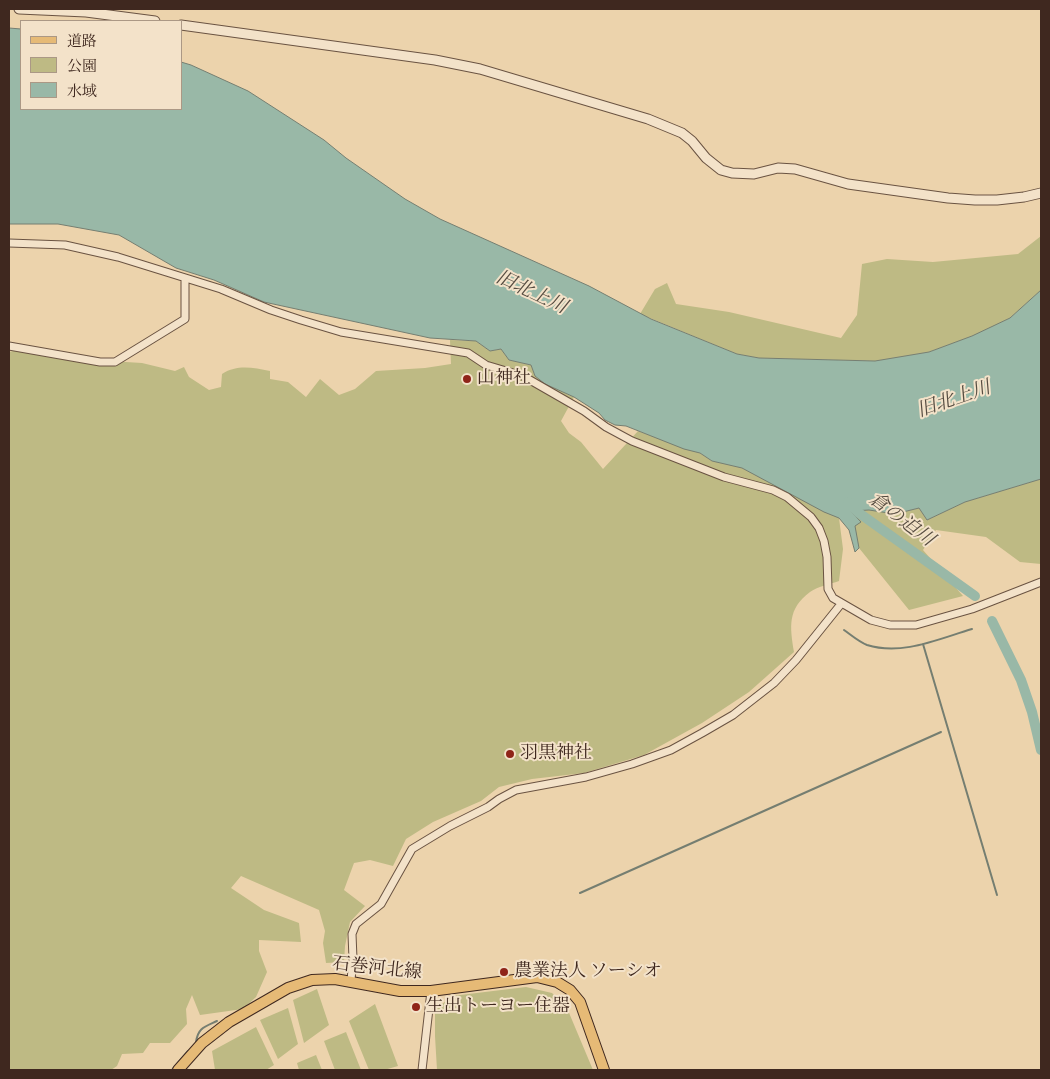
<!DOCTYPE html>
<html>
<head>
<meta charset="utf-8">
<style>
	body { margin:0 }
	#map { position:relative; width:1050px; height:1079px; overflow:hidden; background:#ecd3ac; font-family:"Libre Bodoni","Noto Serif JP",serif }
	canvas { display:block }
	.frame { position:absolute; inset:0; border:10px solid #3f281f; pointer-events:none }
	.legend { position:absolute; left:20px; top:20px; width:162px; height:90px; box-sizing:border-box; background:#f3e2c9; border:1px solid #ab9885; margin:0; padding:6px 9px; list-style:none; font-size:15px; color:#3f281f }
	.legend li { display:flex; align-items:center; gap:10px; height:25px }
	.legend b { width:25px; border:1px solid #ab9885 }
</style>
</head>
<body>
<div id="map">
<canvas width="1050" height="1079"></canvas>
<div class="frame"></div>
<ul class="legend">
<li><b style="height:6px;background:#e6ba76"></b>道路</li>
<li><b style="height:14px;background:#beba84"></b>公園</li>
<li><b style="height:14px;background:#99b8a7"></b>水域</li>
</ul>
</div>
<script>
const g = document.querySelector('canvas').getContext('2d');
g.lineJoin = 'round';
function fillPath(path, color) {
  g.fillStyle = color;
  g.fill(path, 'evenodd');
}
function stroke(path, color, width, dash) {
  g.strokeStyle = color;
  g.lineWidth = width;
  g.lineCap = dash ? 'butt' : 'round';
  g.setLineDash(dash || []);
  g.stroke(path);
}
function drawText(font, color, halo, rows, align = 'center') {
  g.font = font + ' "Libre Bodoni","Noto Serif JP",serif';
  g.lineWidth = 4;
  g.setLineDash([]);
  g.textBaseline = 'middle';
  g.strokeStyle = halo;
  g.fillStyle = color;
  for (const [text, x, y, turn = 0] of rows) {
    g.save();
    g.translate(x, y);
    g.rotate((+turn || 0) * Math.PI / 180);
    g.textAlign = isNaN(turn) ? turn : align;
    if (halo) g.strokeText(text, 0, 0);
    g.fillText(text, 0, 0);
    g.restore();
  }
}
fillPath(new Path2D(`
	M 1041,236 L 1041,290 L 1010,318 L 978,334 L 929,352 L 875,361 L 759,358 L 737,354 L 640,314 L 655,289 L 667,283 L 676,304 L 729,312 L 841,338 L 857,315 L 862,264 L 887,259 L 933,262 L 1018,254 Z
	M 450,340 L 476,341 L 490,351 L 501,349 L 509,360 L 531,365 L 535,376 L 545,384 L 574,397 L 561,421 L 569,433 L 581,442 L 603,469 L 638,431 L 700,453 L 712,461 L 741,467 L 839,518 L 843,549 L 839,581 C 830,584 817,587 810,592 C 787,609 790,627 794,652 L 749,692 L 702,723 L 644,755 L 584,773 L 532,779 L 499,787 L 481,801 L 433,822 L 406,839 L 393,866 L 370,860 L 354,863 L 344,890 L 365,906 L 350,922 L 345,946 L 344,962 L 326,963 L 323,943 L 325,931 L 319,910 L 241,876 L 231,888 L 264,910 L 299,923 L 301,942 L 259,940 L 259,951 L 267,972 L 256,997 L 243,1009 L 200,1015 L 192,995 L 186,1009 L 187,1024 L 170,1043 L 150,1043 L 143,1053 L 122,1054 L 117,1066 L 111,1070 L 9,1070 L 9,352 L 31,347 L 60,358 L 142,363 L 175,371 L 184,367 L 189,377 L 209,390 L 221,387 L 222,374 C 238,364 253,368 270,371 L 270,379 L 288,382 L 306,397 L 320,379 L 339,395 L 355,389 L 376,371 L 425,368 L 451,364 Z
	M 1041,479 L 1041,564 L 1020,562 L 986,537 L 936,530 L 923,550 L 963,596 L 909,610 L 859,548 L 850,511 L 869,509 L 895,514 L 919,508 L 927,520 L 965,502 Z
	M 526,987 L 552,993 L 567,1008 L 593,1070 L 437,1070 L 435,1036 L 435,1010 L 452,996 Z
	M 317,989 L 329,1025 L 304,1043 L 293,1000 Z
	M 375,1004 L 398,1066 L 384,1070 L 369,1070 L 349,1021 Z
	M 288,1008 L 298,1044 L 278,1059 L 260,1020 Z
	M 256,1027 L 274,1065 L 266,1070 L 215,1070 L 212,1051 Z
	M 346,1032 L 361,1070 L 335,1070 L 324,1041 Z
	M 316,1055 L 322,1070 L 299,1070 L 297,1063 Z`), '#beba84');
const water = new Path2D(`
	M 9,28 L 21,29 L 21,109 L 181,109 L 181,62 L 191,65 L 248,91 L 324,140 L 346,158 L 405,199 L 440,219 L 589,286 L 651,319 L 737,354 L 759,358 L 875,361 L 929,352 L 972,336 L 1010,318 L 1041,290 L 1041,479 L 965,502 L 927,520 L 919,508 L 895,514 L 869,510 L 851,511 L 861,522 L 855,526 L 859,548 L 855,552 L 849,530 L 839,518 L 824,512 L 742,468 L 712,461 L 700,453 L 684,449 L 626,426 L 615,425 L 605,420 L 599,413 L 574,397 L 545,384 L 535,376 L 531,365 L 509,360 L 501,349 L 490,351 L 476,341 L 430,338 L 264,302 L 214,280 L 176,268 L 119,235 L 58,224 L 9,224 Z`);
fillPath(water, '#99b8a7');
stroke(water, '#757e71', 1);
stroke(new Path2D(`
	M 844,630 C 851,635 859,642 867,645 C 902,656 938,639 972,629
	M 923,644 L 997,895
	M 580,893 L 941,732
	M 196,1042 C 198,1028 204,1027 217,1021
	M 172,1070 L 188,1051`), '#757e71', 2);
stroke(new Path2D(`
	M 848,502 L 859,513 L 975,596
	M 992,621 L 1021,680 L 1032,712 L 1041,750`), '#99b8a7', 10);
const minor = new Path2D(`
	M 9,243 L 65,245 L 118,257 L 221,289 L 271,310 L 301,320 L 341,332 L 468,353 L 486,365 L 523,376 L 584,411 L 606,427 L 632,441 L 724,477 L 773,490 L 787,497 L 811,517 L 819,528 L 824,541 L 827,557 L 828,589 L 833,598 L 871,620 L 890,625 L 916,625 L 972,609 L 1041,582
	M 9,346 L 100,362 L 115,362 L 185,319 L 185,278
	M 351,980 L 353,959 L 352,934 L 356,924 L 381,904 L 412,849 L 450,826 L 488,807 L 499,799 L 516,790 L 586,777 L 632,764 L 671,750 L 702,733 L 733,715 L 774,683 L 796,660 L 841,604
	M 422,1070 L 431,991`);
const tertiary = new Path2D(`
	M 19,9 L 86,12 L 155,21
	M 181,25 L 435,60 L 480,69 L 648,119 L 682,133 L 692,141 L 706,158 L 721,170 L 732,173 L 754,174 L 778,168 L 795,169 L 848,184 L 948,198 L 975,200 L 997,200 L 1024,197 L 1041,193`);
const primary = new Path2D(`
	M 178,1070 L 202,1043 L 229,1022 L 288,988 L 312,980 L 335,979 L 400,991 L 431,991 L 537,977 L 557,982 L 570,990 L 580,1002 L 604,1070`);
stroke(minor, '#6a5342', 9);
stroke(tertiary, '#6a5342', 11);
stroke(primary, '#3f281f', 12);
stroke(minor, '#f3e2c9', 7);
stroke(tertiary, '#f3e2c9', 9);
stroke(primary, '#e6ba76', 10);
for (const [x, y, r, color] of [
	[467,379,5,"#8f2418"],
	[510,754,5,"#8f2418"],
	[504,972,5,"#8f2418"],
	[416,1007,5,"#8f2418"]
]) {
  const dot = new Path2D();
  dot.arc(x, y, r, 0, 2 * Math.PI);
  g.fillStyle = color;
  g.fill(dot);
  stroke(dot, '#f3e2c9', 2);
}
drawText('18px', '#3f281f', '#f3e2c9', [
	["山神社",477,379],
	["羽黒神社",520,754],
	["農業法人 ソーシオ",514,972],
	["生出トーヨー住器",426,1007]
], 'left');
drawText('18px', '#3f281f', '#f3e2c9', [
	["石巻河北線",377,969,6]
]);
drawText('italic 19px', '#564c41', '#f3e2c9', [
	["旧北上川",531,293,25],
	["旧北上川",954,400,-19],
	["倉の迫川",901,520,37]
]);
</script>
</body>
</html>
